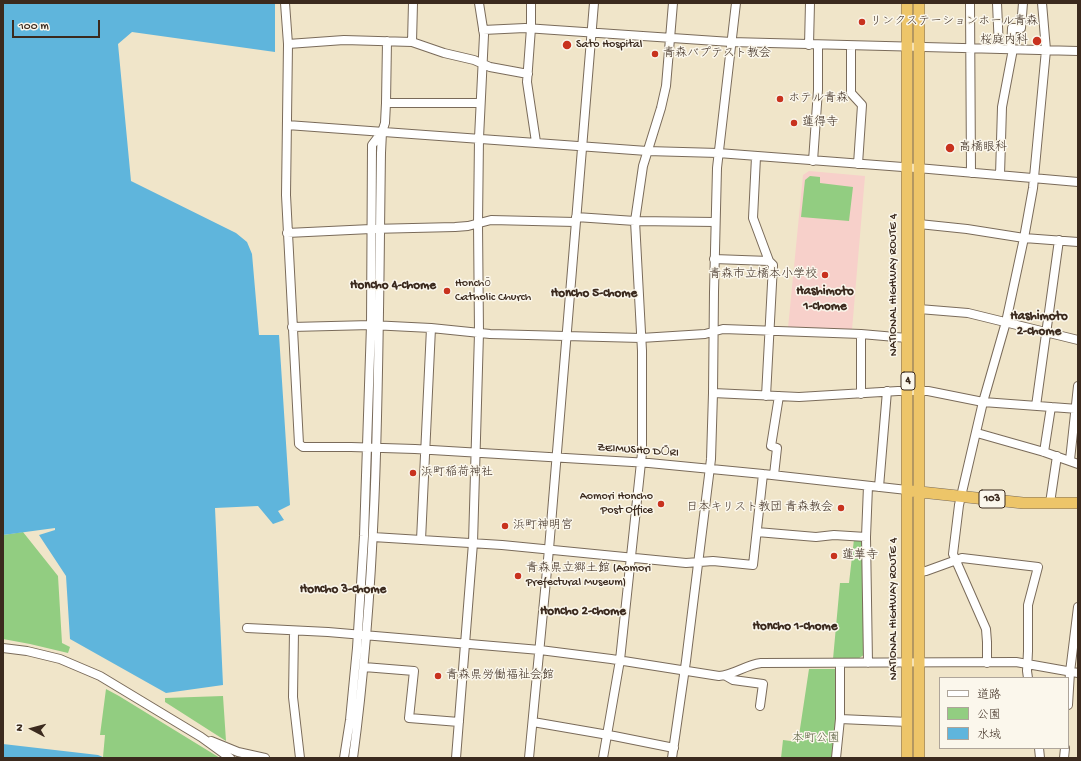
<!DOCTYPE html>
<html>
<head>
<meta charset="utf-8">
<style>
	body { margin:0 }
	#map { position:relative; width:1081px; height:761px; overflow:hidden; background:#f0e5c9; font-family:"Gochi Hand","Klee One",sans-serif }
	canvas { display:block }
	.frame { position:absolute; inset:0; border:4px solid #3b2a1e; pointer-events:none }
	.legend { position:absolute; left:939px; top:677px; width:130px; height:72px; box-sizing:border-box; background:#fbf7ec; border:1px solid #aea59a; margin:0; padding:5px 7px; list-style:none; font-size:12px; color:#3b2a1e }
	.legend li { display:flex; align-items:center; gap:8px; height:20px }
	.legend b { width:20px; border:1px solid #aea59a }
	.north { position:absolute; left:12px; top:709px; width:40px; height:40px; -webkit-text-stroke:3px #fbf7ec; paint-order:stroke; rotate:276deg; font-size:11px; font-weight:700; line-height:16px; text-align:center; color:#3b2a1e }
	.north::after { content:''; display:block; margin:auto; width:14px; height:18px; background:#3b2a1e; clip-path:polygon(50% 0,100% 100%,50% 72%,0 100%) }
	.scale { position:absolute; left:12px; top:20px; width:88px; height:18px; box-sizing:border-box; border:2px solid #3b2a1e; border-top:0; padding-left:5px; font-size:12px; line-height:14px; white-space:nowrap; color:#3b2a1e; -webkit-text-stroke:3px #fbf7ec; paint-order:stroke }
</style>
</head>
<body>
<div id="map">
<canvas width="1081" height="761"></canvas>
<div class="frame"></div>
<ul class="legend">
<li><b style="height:5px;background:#fff"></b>道路</li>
<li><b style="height:11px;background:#92cd81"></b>公園</li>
<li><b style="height:11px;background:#5fb5dc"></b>水域</li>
</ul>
<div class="north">N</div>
<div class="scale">100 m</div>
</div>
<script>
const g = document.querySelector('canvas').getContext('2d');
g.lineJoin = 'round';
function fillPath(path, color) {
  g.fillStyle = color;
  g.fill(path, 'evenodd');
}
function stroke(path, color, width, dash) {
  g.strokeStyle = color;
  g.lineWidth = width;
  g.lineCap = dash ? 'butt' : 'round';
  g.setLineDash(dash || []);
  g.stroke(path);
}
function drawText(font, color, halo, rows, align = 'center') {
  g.font = font + ' "Gochi Hand","Klee One",sans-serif';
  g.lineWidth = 3;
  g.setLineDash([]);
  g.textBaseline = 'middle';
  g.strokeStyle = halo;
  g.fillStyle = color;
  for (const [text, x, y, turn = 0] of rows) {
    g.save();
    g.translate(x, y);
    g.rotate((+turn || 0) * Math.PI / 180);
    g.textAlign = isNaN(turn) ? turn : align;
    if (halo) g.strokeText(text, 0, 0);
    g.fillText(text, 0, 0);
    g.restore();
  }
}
fillPath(new Path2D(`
	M 809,171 L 865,176 L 852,330 L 788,328 L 803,175 Z`), '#f7d0ca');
fillPath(new Path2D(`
	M 810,176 L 820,177 L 820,183 L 853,187 L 849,221 L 801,217 L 805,180 Z
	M 23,532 L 58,576 L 62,643 L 70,647 L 68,653 L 30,644 L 3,639 L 3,535 Z
	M 854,539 L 860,540 L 864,545 L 865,654 L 858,659 L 833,659 L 840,583 L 849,583 Z
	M 809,669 L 836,669 L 836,710 L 833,758 L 781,758 L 783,740 L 798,742 Z
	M 106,689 L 119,696 L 220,758 L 105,758 L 103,757 L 105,735 L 100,735 Z
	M 223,696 L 226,741 L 165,702 L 165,698 Z`), '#92cd81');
fillPath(new Path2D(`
	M 3,3 L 275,3 L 275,52 L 132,32 L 118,44 L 131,181 L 236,233 L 247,242 L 252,254 L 259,335 L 279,335 L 290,505 L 278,511 L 284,520 L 273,524 L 258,506 L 215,508 L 223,685 L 166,693 L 70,639 L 66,576 L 39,535 L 55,530 L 55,528 L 3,535 Z
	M 3,744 L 98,755 L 105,758 L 3,758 Z`), '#5fb5dc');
const minor = new Path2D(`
	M 285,3 L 288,44 L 286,195 L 299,444 L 303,447 L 351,447 L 415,449 L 649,463 L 763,474 L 907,490
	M 531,3 L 531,28 L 527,82 L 536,142
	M 970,3 L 971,173
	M 997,3 L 999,49
	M 483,30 L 525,28 L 731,42 L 1078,51
	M 412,42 L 413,3
	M 288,44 L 344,40 L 412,42 L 444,53 L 474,60 L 490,67 L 528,74
	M 809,45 L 810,3
	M 851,46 L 851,93 L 862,105 L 858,164
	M 1011,49 L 1012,28 L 1021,28 L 1023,3
	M 386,103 L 480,103
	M 287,125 L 647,151 L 718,153 L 929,169 L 1078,182
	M 756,157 L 753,218 L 769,261 L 773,265 L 766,396
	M 813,161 L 818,90 L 818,45
	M 1000,175 L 1002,107 L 1013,49
	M 576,217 L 635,221 L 715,222
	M 919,224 L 967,229 L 1024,238 L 1078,242
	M 287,233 L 371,229 L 455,227 L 468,226 L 491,220 L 575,222
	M 714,259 L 769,261
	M 919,309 L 968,313 L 1078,340
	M 292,327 L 371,325 L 431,328 L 490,334 L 641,338 L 705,334 L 723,329 L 861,334 L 907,338
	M 713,393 L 799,397 L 898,391 L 928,391 L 983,402 L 1078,409
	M 861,394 L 861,334
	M 1036,406 L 1059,240
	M 977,433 L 1044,452 L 1078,464
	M 1044,452 L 1051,407
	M 1070,460 L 1078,386
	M 774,475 L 777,448 L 771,446 L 779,396
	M 868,486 L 866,537 L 868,663
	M 879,487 L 887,391
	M 1050,503 L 1057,456
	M 757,532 L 816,537 L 834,535 L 866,537
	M 373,537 L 502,545 L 686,563 L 713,561 L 753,565 L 763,474
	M 421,540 L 431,328
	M 919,572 L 926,571 L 962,558 L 1038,567 L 1028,605 L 1028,651 L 1027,671 L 1028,678
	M 247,628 L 328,632 L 540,650 L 611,659 L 719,676 C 734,675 745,665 761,663 L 1016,662 L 1078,673
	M 294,631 L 293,697 L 300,758
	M 3,648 L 27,651 L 60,659 L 100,676 L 201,737 L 230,758
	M 987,663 L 987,642 L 986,629 L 953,554 L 959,505 L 983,402 L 1006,322 L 1024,238 L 1033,188 L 1046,50 L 1042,3
	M 364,667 L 414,671 L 409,718 L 459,722
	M 726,676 L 733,680 L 763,684 L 760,706
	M 1068,705 L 1070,672 L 1078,607
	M 840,719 L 908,722
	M 533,722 L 614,736 L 674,748
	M 211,741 L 238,752 L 265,758
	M 1039,748 L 1040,758
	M 344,758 L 350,720 L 357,648 L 364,536 L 371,325 L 372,145 L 382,132
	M 353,758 C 380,558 378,355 381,153 L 382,132 L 385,123 L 386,103 L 387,41
	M 456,758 L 473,543 L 479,333 L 478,223 L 479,138 L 484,35 L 479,3
	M 529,758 L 549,549 L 594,3
	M 603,758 L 620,660 L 642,453 L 642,351 L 635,221 L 643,166 L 661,108 L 666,86 L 673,3
	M 672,758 L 686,661 L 711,459 L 713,393 L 714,292 L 717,168 L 736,3
	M 836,758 L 840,719 L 840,663
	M 1064,758 L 1065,748`);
const highway = new Path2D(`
	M 907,3 L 907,758
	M 919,3 L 919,758
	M 911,491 L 1023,503 L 1078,503`);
stroke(minor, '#7a6b5a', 10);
stroke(highway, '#7a6b5a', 12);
stroke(minor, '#fff', 8);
stroke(highway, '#edc569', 11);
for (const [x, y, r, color] of [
	[862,22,4,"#c8321e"],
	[1037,41,5,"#c8321e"],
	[567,45,5,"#c8321e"],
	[655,54,4,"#c8321e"],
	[780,99,4,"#c8321e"],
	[794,123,4,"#c8321e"],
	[950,148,5,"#c8321e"],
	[825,275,4,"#c8321e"],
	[447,291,4,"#c8321e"],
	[413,473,4,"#c8321e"],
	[661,504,4,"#c8321e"],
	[841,508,4,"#c8321e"],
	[505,526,4,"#c8321e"],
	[834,556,4,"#c8321e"],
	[518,576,4,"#c8321e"],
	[438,676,4,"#c8321e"]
]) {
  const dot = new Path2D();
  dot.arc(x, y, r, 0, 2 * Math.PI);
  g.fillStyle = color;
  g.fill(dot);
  stroke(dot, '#fbf7ec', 1.5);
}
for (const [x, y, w] of [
	[908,381,14],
	[992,499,26]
]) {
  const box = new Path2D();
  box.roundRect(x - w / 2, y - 9, w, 18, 3);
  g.fillStyle = '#fbf7ec';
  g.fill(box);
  stroke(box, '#3b2a1e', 1);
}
drawText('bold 11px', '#3b2a1e', null, [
	["4",908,381],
	["103",992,499]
]);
drawText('12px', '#3b2a1e', '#fbf7ec', [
	["リンクステーションホール青森",870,22],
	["桜庭内科",1028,41,"right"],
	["Sato Hospital",576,45],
	["青森バプテスト教会",663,54],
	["ホテル青森",788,99],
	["蓮得寺",802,123],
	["高橋眼科",959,148],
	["青森市立橋本小学校",817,275,"right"],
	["Honchō",455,284],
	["Catholic Church",455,298],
	["浜町稲荷神社",421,473],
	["Aomori Honcho",653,497,"right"],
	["Post Office",653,511,"right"],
	["日本キリスト教団 青森教会",833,508,"right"],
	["浜町神明宮",513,526],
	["蓮華寺",842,556],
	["青森県立郷土館 (Aomori",526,569],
	["Prefectural Museum)",526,583],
	["青森県労働福祉会館",446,676]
], 'left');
drawText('12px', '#3b2a1e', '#fbf7ec', [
	["NATIONAL HIGHWAY ROUTE 4",894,285,-90],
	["ZEIMUSHO DŌRI",638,451,4],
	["NATIONAL HIGHWAY ROUTE 4",894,609,-90]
]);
drawText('12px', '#555b3c', '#fbf7ec', [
	["本町公園",816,739]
]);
drawText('bold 13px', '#3b2a1e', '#fbf7ec', [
	["Honcho 4-chome",393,286],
	["Hashimoto",825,292],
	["1-chome",825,307],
	["Honcho 5-chome",594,294],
	["Hashimoto",1039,317],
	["2-chome",1039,332],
	["Honcho 3-chome",343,590],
	["Honcho 2-chome",583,612],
	["Honcho 1-chome",795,627]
]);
</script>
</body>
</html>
